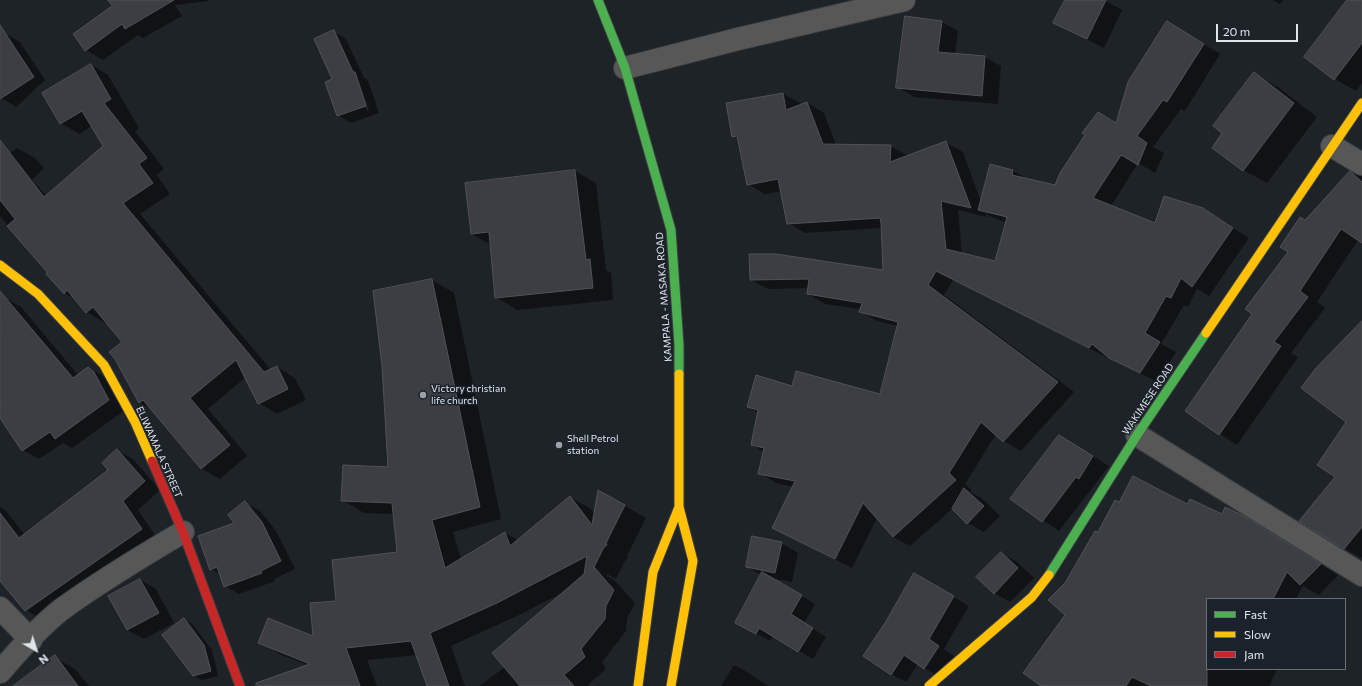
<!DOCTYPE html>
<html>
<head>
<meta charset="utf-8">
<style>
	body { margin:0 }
	#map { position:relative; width:1362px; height:686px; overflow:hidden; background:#1e2328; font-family:Commissioner,sans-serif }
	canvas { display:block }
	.legend { position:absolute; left:1206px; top:598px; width:140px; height:72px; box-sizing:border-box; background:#1b222b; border:1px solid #6a7078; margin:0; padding:5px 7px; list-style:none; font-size:12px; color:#e0e5eb }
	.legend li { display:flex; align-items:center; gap:8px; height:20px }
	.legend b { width:20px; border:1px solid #6a7078 }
	.north { position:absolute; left:16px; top:630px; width:40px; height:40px; -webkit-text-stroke:3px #1b222b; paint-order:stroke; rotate:141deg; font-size:11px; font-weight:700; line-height:16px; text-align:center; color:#e0e5eb }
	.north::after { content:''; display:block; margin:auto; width:14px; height:18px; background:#e0e5eb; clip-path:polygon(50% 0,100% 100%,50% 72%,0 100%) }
	.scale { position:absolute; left:1216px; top:24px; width:82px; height:18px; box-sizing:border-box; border:2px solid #e0e5eb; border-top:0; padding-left:5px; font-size:12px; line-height:14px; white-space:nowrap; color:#e0e5eb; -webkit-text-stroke:3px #1b222b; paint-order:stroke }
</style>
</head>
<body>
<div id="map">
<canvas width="1362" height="686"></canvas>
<ul class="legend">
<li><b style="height:5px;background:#4caf50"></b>Fast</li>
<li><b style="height:5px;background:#ffc107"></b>Slow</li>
<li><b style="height:5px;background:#c62828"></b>Jam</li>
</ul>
<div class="north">N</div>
<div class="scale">20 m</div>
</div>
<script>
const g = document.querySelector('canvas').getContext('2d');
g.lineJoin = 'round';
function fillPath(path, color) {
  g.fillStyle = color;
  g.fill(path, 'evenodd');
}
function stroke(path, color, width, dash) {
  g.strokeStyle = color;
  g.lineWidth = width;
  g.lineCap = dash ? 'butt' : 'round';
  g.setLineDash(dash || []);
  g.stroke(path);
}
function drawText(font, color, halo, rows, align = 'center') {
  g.font = font + ' Commissioner,sans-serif';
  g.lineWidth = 3;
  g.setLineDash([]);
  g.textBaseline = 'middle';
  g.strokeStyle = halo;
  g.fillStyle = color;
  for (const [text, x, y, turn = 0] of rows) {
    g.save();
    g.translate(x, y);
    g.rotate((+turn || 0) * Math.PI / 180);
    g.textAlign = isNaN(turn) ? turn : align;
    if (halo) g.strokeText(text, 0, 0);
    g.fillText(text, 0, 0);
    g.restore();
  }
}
fillPath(new Path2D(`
	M 109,0 L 208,0 L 208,1 L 175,5 L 182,16 L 143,38 L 138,35 L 103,60 L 86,50 L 113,6 Z
	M 1066,0 L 1104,0 L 1122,10 L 1104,48 L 1055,23 Z
	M 1273,0 L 1283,0 L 1280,4 Z
	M 1349,0 L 1362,0 L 1362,83 L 1356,91 L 1335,79 L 1306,57 Z
	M 942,22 L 958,31 L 955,54 L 985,57 L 1001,66 L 998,104 L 914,97 L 898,87 Z
	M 333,31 L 346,39 L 364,78 L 368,80 L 379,113 L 351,123 L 338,115 L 334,80 ZM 354,73 L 356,73 L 369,110 L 367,111 Z
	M 1184,32 L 1220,54 L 1185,111 L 1181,109 L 1153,147 L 1164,153 L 1155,173 L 1138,163 L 1111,206 L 1156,224 L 1203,209 L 1249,238 L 1209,296 L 1197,289 L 1188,307 L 1184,305 L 1161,344 L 1176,352 L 1157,382 L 1107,355 L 1106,357 L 953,280 L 944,295 L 1074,392 L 1021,451 L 1004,441 L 996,434 L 965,484 L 972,490 L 970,492 L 981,498 L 1000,516 L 984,532 L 968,523 L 952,509 L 910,546 L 893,537 L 877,518 L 852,568 L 773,528 L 793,487 L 776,483 L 760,473 L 764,452 L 752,445 L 758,413 L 748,407 L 793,387 L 881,395 L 898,326 L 877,321 L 860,311 L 861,309 L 825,304 L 808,294 L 809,288 L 768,289 L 751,280 L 884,271 L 881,228 L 805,233 L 788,223 L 781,191 L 765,194 L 748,184 L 739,140 L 733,136 L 783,94 L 800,103 L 800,106 L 807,103 L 824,113 L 836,145 L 890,146 L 907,155 L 907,157 L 946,143 L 963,152 L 981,202 L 1012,170 L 1029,180 L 1056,187 L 1117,124 ZM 958,210 L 987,217 L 985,213 L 996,219 L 1006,222 L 996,262 L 962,254 Z
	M 4,33 L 20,42 L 45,80 L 16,107 L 0,97 L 0,35 Z
	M 90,64 L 108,75 L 139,128 L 135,131 L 164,169 L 157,175 L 170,194 L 140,214 L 271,370 L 277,367 L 295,378 L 306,400 L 277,414 L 259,403 L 246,377 L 208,409 L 247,456 L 220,479 L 202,469 L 153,410 L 140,403 L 116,358 L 123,342 L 106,322 L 105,323 L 87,312 L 76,299 L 64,293 L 0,216 L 0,161 L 17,148 L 35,158 L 44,168 L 32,180 L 47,196 L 104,146 L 92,126 L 79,134 L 61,123 L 72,76 Z
	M 1254,74 L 1278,87 L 1317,117 L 1267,183 L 1243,170 L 1224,133 Z
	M 575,171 L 596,183 L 606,270 L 611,273 L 613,300 L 517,310 L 496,297 L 491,245 L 472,234 Z
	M 1350,172 L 1362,177 L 1362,242 L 1358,240 L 1317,302 L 1325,308 L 1291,353 L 1298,357 L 1237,445 L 1186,411 L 1254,314 L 1306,221 Z
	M 432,280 L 454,293 L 501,519 L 453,532 L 461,560 L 505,533 L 518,540 L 570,497 L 591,509 L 595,514 L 599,491 L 646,518 L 627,556 L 628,558 L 626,559 L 616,579 L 607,574 L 607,576 L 615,581 L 635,603 L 627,618 L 626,631 L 602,662 L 606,669 L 587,686 L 479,686 L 505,667 L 562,593 L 519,615 L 451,646 L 465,686 L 428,686 L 417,655 L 367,660 L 377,686 L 279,686 L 308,665 L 281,655 L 260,642 L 314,637 L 337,602 L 399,553 L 394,514 L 364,513 L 342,500 L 389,468 Z
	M 5,298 L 21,307 L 78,375 L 89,368 L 105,377 L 125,410 L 72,448 L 63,443 L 39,459 L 23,450 L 0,416 L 0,302 Z
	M 1362,353 L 1362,557 L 1361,558 L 1344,548 L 1337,477 Z
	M 1075,445 L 1109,466 L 1059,531 L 1012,499 Z
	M 117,450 L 133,459 L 160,490 L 138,510 L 157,538 L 42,619 L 26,610 L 0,579 L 0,507 L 5,510 L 25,535 L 110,470 Z
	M 245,503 L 259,510 L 276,531 L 295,569 L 274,579 L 275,581 L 239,594 L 225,586 L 221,575 L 211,569 Z
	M 1120,504 L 1188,505 L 1260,527 L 1338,575 L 1319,595 L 1303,586 L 1296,599 L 1207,599 L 1207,669 L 1277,669 L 1269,686 L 1043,686 L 1066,615 L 1065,583 Z
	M 781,543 L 798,553 L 792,582 L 771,578 L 815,604 L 804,623 L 826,637 L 813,659 L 773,636 L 770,641 L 750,630 L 761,575 L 747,567 Z
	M 1001,553 L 1017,562 L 1034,578 L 1010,602 L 994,593 Z
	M 915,574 L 969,606 L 944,649 L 954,656 L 939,677 L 918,664 L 906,682 L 891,674 L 885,624 Z
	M 140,580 L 156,589 L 174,623 L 144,639 L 127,630 L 110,596 Z
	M 184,619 L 192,624 L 212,650 L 218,676 L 202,680 L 193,676 Z
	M 54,657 L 75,669 L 89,686 L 27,686 Z
	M 734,665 L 747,672 L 768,686 L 721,686 Z`), '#0007');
const building = new Path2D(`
	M 108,0 L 174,0 L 125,29 L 122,24 L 85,51 L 73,34 L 112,6 Z
	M 1065,0 L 1106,0 L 1087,39 L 1053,23 Z
	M 1347,0 L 1362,0 L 1362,43 L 1334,80 L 1304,57 Z
	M 905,16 L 942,21 L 938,52 L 985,56 L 982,96 L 896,88 Z
	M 1167,21 L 1204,44 L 1167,102 L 1163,100 L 1137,136 L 1147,143 L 1138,165 L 1121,155 L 1093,198 L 1155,223 L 1164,196 L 1203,208 L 1233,228 L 1192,287 L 1181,278 L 1171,298 L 1166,296 L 1145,333 L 1160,342 L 1140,373 L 1109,358 L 1092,344 L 1089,348 L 936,271 L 928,285 L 1058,382 L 1003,442 L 981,422 L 949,473 L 956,480 L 893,537 L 863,503 L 835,559 L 772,528 L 795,481 L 758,474 L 764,448 L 751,445 L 758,410 L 747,407 L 756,375 L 792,386 L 796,371 L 880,394 L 898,322 L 859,312 L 862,303 L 807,294 L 809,279 L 750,280 L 749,254 L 776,254 L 883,270 L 881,223 L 880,218 L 787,224 L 778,179 L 747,185 L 737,136 L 732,137 L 726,103 L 783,93 L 786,110 L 807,102 L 823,144 L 891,145 L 890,162 L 946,141 L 971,208 L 941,201 L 946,249 L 995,261 L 1007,217 L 978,210 L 990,164 L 1013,170 L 1012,175 L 1055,185 L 1060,173 L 1085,135 L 1082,133 L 1098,112 L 1116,123 L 1128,82 Z
	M 0,25 L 34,77 L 0,99 Z
	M 334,30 L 353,72 L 355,72 L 366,106 L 337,116 L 325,82 L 332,79 L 314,39 Z
	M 91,64 L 111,99 L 104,103 L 147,158 L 139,164 L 153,183 L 123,203 L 264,372 L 277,366 L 288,389 L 258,404 L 236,360 L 190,398 L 230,445 L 201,469 L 143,400 L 139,403 L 115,359 L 109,352 L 122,342 L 93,307 L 86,313 L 67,290 L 64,294 L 46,274 L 47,272 L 7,226 L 15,219 L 0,200 L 0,140 L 44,197 L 103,146 L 82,111 L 60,124 L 42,93 Z
	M 1254,72 L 1294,103 L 1243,171 L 1212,148 L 1222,133 L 1213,126 Z
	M 575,170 L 586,260 L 590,259 L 593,288 L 495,298 L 489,232 L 471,234 L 465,183 Z
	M 1350,171 L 1362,182 L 1362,243 L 1341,229 L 1300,291 L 1308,297 L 1274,342 L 1281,346 L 1219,435 L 1185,411 L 1252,314 L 1245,309 L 1288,252 L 1280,247 L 1300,217 L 1305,220 Z
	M 432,279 L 480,507 L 432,520 L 445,568 L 505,532 L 510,546 L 570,496 L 592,525 L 598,490 L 625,505 L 606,543 L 607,545 L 604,547 L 594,567 L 614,590 L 606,606 L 605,619 L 581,649 L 585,657 L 564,675 L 574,686 L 520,686 L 492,653 L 584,574 L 587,556 L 497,603 L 430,633 L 449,686 L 427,686 L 411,641 L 346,648 L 360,686 L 256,686 L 256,683 L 310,664 L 258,643 L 268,618 L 313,636 L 310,603 L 336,601 L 332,560 L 397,552 L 392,503 L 341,501 L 343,465 L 388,467 L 382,366 L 373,291 Z
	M 0,291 L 73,378 L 88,367 L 94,372 L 109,400 L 55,439 L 50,432 L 22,451 L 0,418 Z
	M 1362,321 L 1362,527 L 1344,549 L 1299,521 L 1335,477 L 1317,465 L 1346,422 L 1301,388 L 1316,368 Z
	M 1059,435 L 1093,456 L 1079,479 L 1076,477 L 1042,522 L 1010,499 Z
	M 117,449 L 145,481 L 123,501 L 142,529 L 25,611 L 0,581 L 0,513 L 19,538 L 108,470 L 102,463 Z
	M 1133,476 L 1187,504 L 1190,499 L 1222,514 L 1225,507 L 1242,515 L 1321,564 L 1300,585 L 1287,572 L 1273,599 L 1207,599 L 1207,686 L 1151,686 L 1132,677 L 1126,686 L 1041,686 L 1023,673 L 1065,615 L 1048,600 L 1065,583 L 1095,531 L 1098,532 L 1115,500 L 1119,502 Z
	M 964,488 L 984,506 L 967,524 L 952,509 Z
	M 245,501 L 262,522 L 281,561 L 261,571 L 262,573 L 224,587 L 217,567 L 210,570 L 198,536 L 234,523 L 228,515 Z
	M 752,536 L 782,542 L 775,573 L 746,567 Z
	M 1001,552 L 1018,568 L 994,594 L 976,577 Z
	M 762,572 L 802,595 L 791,614 L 813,628 L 798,652 L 759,628 L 756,634 L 735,623 Z
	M 914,573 L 954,596 L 929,639 L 939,646 L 924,669 L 904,655 L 891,675 L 863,656 L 885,623 Z
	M 140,579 L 159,613 L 127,630 L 108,596 Z
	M 184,618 L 204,645 L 211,671 L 193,676 L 162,635 Z
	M 55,655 L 78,686 L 13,686 Z`);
fillPath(building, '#3c3e43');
stroke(building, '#505257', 1);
const street = new Path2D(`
	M 625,68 L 738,39 L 904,0
	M 1332,146 L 1362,164
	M 1137,435 L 1362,575
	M 0,608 L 31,640
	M 0,672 C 18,651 40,626 62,609 C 101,581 142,556 183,532`);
const fast = new Path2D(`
	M 598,0 L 625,68 L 671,230 L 679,345 L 679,374
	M 1049,575 L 1137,435 L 1206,333`);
const slow = new Path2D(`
	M 0,265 L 38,294 L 104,365 L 135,422 L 152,461
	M 1206,333 L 1362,103
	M 679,374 L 679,507
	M 638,686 L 653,572 L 679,507
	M 671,686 L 693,561 L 679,507
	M 929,686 L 1032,597 L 1049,575`);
const jam = new Path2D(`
	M 152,461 L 183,532 L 240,686`);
stroke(street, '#3a3e42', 24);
stroke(fast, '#3a3e42', 11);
stroke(slow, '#3a3e42', 11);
stroke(jam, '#3a3e42', 11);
stroke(street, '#585757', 22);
stroke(fast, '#4caf50', 9);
stroke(slow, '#ffc107', 9);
stroke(jam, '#c62828', 9);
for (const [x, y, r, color] of [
	[423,395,4,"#9ca1a7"],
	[559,445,4,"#9ca1a7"]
]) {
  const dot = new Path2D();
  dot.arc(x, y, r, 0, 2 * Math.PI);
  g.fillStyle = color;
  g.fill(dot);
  stroke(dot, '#1b222b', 1.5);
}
drawText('10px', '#e0e5eb', '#1b222b', [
	["KAMPALA - MASAKA ROAD",664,297,-94],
	["WAKIMESE ROAD",1148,399,-56],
	["ELIWAMALA STREET",159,452,66]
]);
drawText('10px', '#e0e5eb', '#1b222b', [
	["Victory christian",431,389],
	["life church",431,401],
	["Shell Petrol",567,439],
	["station",567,451]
], 'left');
</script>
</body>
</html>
